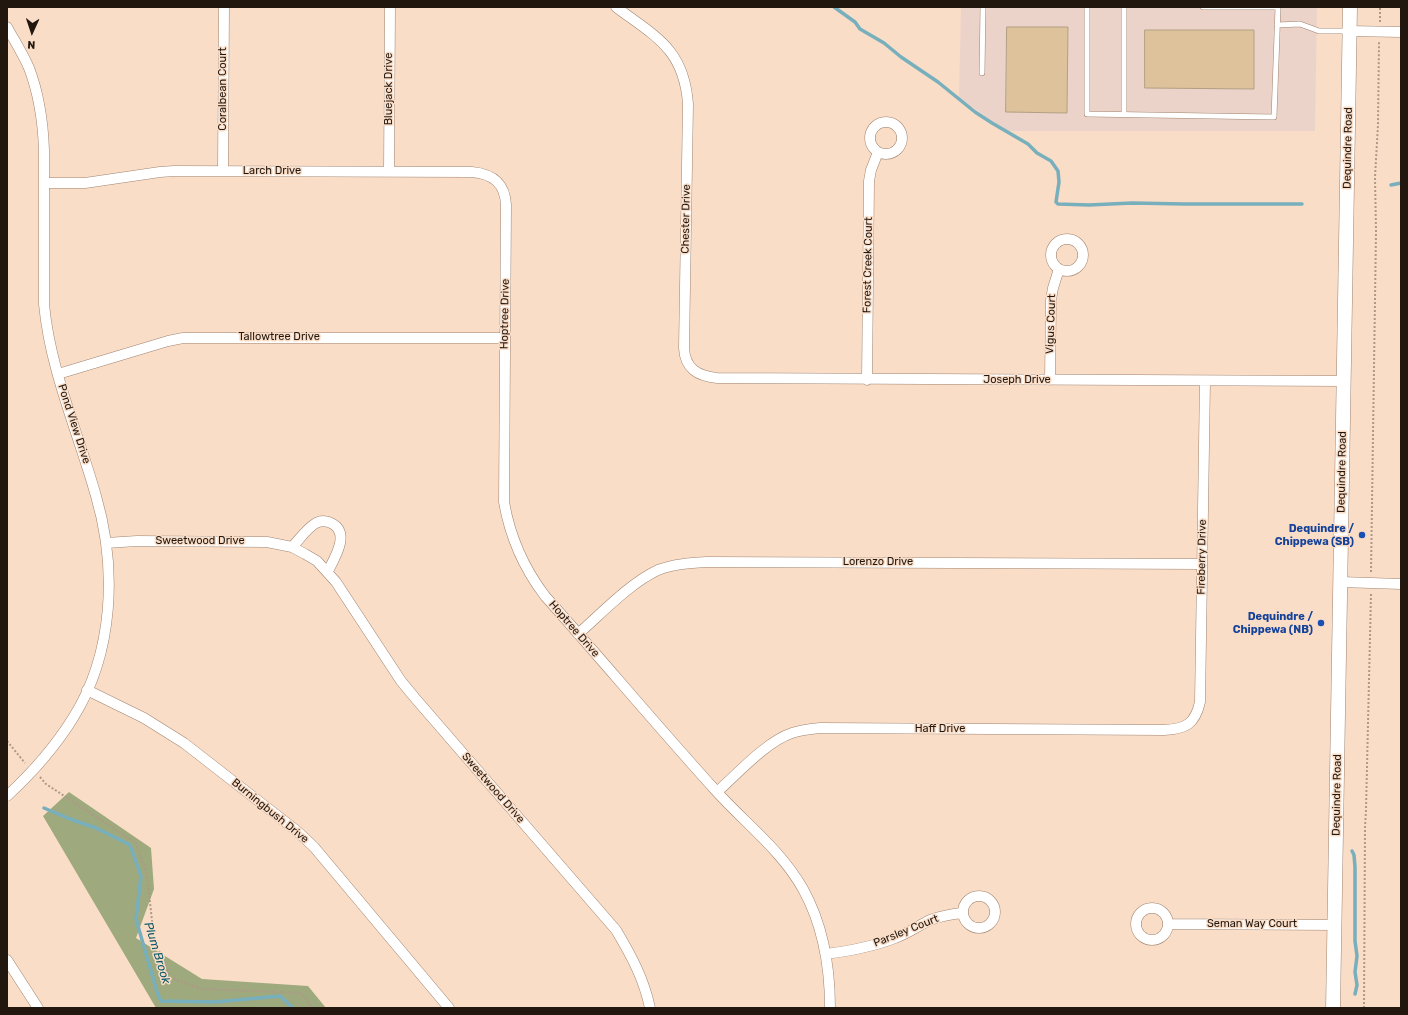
<!DOCTYPE html>
<html>
<head>
<meta charset="utf-8">
<style>
	body { margin:0 }
	#map { position:relative; width:1408px; height:1015px; overflow:hidden; background:#faddc7; font-family:Rubik,sans-serif }
	canvas { display:block }
	.frame { position:absolute; inset:0; border:8px solid #21170f; pointer-events:none }
	.north { position:absolute; left:12px; top:12px; width:40px; height:40px; -webkit-text-stroke:3px #faddc7; paint-order:stroke; rotate:183deg; font-size:11px; font-weight:700; line-height:16px; text-align:center; color:#21170f }
	.north::after { content:''; display:block; margin:auto; width:14px; height:18px; background:#21170f; clip-path:polygon(50% 0,100% 100%,50% 72%,0 100%) }
</style>
</head>
<body>
<div id="map">
<canvas width="1408" height="1015"></canvas>
<div class="frame"></div>
<div class="north">N</div>
</div>
<script>
const g = document.querySelector('canvas').getContext('2d');
g.lineJoin = 'round';
function fillPath(path, color) {
  g.fillStyle = color;
  g.fill(path, 'evenodd');
}
function stroke(path, color, width, dash) {
  g.strokeStyle = color;
  g.lineWidth = width;
  g.lineCap = dash ? 'butt' : 'round';
  g.setLineDash(dash || []);
  g.stroke(path);
}
function drawText(font, color, halo, rows, align = 'center') {
  g.font = font + ' Rubik,sans-serif';
  g.lineWidth = 3;
  g.setLineDash([]);
  g.textBaseline = 'middle';
  g.strokeStyle = halo;
  g.fillStyle = color;
  for (const [text, x, y, turn = 0] of rows) {
    g.save();
    g.translate(x, y);
    g.rotate((+turn || 0) * Math.PI / 180);
    g.textAlign = isNaN(turn) ? turn : align;
    if (halo) g.strokeText(text, 0, 0);
    g.fillText(text, 0, 0);
    g.restore();
  }
}
fillPath(new Path2D(`
	M 961,7 L 1317,7 L 1315,131 L 1007,131 L 959,98 Z`), '#ecd3ca');
fillPath(new Path2D(`
	M 69,792 L 151,848 L 154,889 L 136,938 L 202,979 L 308,986 L 326,1008 L 156,1008 L 43,816 Z`), '#9ea97e');
stroke(new Path2D(`
	M 834,7 L 855,22 L 860,29 L 884,43 L 901,57 L 938,82 L 975,112 L 992,123 L 1028,144 L 1037,153 L 1051,161 L 1058,171 L 1059,182 L 1056,202 L 1058,204 L 1089,205 L 1132,203 L 1184,204 L 1302,204
	M 1391,185 L 1401,183
	M 44,808 L 70,819 L 96,828 L 130,845 L 141,876 L 136,919 L 157,992 L 161,1001 L 215,1002 L 280,996 L 293,1008
	M 1352,851 L 1354,855 L 1355,867 L 1355,941 L 1357,956 L 1355,972 L 1357,985 L 1355,994`), '#78afbd', 3.5);
const building = new Path2D(`
	M 1007,27 L 1068,27 L 1067,113 L 1006,112 Z
	M 1145,30 L 1254,30 L 1254,89 L 1145,88 Z`);
fillPath(building, '#ddc29b');
stroke(building, '#b2a084', 1);
const service = new Path2D(`
	M 1087,7 L 1087,114 L 1274,117 L 1278,7 L 1203,7
	M 1277,25 L 1300,24 L 1319,31 L 1348,31
	M 982,73 L 983,7
	M 1124,114 L 1124,7`);
const minor = new Path2D(`
	M 616,7 C 656,37 684,49 688,104 L 684,348 C 685,369 698,376 717,378 L 1344,381
	M 7,27 C 14,40 23,54 29,68 C 39,94 43,122 44,150 L 44,304 C 50,370 78,432 96,496 C 117,568 114,653 73,718 C 55,747 32,773 7,796
	M 1349,31 L 1401,32
	M870 138a16 16 0 1 1 32 0a16 16 0 1 1-32 0Z
	M 223,171 L 224,7
	M 389,171 L 390,7
	M 44,183 L 85,183 L 160,172 L 174,171 L 472,172 C 493,174 505,183 506,205 L 504,502 C 510,537 523,567 545,596 C 603,661 658,727 717,792 C 746,824 781,850 803,889 C 823,925 830,966 830,1008
	M1051 255a16 16 0 1 1 32 0a16 16 0 1 1-32 0Z
	M 58,374 L 168,341 L 183,338 L 505,338
	M 867,380 L 869,181 L 871,170 L 878,152
	M 1050,380 L 1051,300 L 1053,288 L 1059,269
	M 106,543 L 137,541 L 267,542 L 292,547 L 305,554 L 317,561 L 336,582 L 401,681 L 415,698 L 616,930 C 631,955 644,979 650,1008
	M 292,547 C 299,540 307,528 316,523 C 322,520 328,521 333,524 C 350,534 334,559 328,571
	M 1341,582 L 1401,584
	M 578,634 C 602,613 630,583 658,570 C 674,564 691,563 707,562 L 1202,564
	M 87,690 L 144,718 L 184,743 L 297,831 L 314,847 L 449,1008
	M 717,792 C 737,774 767,741 792,733 C 801,730 810,729 820,728 L 1164,730 C 1186,729 1195,724 1200,702 L 1205,381
	M963 912a16 16 0 1 1 32 0a16 16 0 1 1-32 0Z
	M1136 924a16 16 0 1 1 32 0a16 16 0 1 1-32 0Z
	M 1169,924 L 1335,925
	M 826,954 C 849,951 872,947 895,938 C 907,934 918,926 930,920 C 941,916 952,914 963,913
	M 7,960 L 38,1008`);
const secondary = new Path2D(`
	M 1333,1008 L 1350,7`);
stroke(service, '#9f8470', 6);
stroke(minor, '#9f8470', 11);
stroke(secondary, '#9f8470', 15);
stroke(new Path2D(`
	M 1380,22 L 1380,7
	M 1371,572 L 1376,231 L 1375,177 L 1378,125 L 1379,42
	M 7,741 L 25,763
	M 40,777 L 46,784 L 136,843 L 147,875 L 154,939 L 171,978 L 202,989 L 301,993 L 313,1008
	M 1364,1008 L 1365,827 L 1366,810 L 1371,594`), '#ae9887', 2, [2, 2]);
stroke(service, '#fff', 5);
stroke(minor, '#fff', 10);
stroke(secondary, '#fff', 14);
for (const [x, y, r, color] of [
	[1362,535,4,"#1a4fb4"],
	[1321,623,4,"#1a4fb4"]
]) {
  const dot = new Path2D();
  dot.arc(x, y, r, 0, 2 * Math.PI);
  g.fillStyle = color;
  g.fill(dot);
  stroke(dot, '#faddc7', 1.5);
}
drawText('11px', '#21170f', '#faddc7', [
	["Coralbean Court",223,89,-90],
	["Bluejack Drive",389,89,-90],
	["Dequindre Road",1348,148,-89],
	["Larch Drive",272,171],
	["Chester Drive",686,219,-89],
	["Forest Creek Court",868,265,-89],
	["Hoptree Drive",505,314,-89],
	["Vigus Court",1051,324,-88],
	["Tallowtree Drive",279,337],
	["Joseph Drive",1017,380],
	["Pond View Drive",74,424,72],
	["Dequindre Road",1342,472,-89],
	["Sweetwood Drive",200,541],
	["Fireberry Drive",1202,557,-89],
	["Lorenzo Drive",878,562],
	["Hoptree Drive",574,629,49],
	["Haff Drive",940,729],
	["Sweetwood Drive",493,788,49],
	["Dequindre Road",1337,795,-89],
	["Burningbush Drive",270,811,39],
	["Seman Way Court",1252,924],
	["Parsley Court",906,931,-22]
]);
drawText('bold 11px', '#164399', '#faddc7', [
	["Dequindre /",1354,529],
	["Chippewa (SB)",1354,542],
	["Dequindre /",1313,617],
	["Chippewa (NB)",1313,630]
], 'right');
drawText('italic 12px', '#0b5969', '#faddc7', [
	["Plum Brook",157,953,73]
]);
</script>
</body>
</html>
